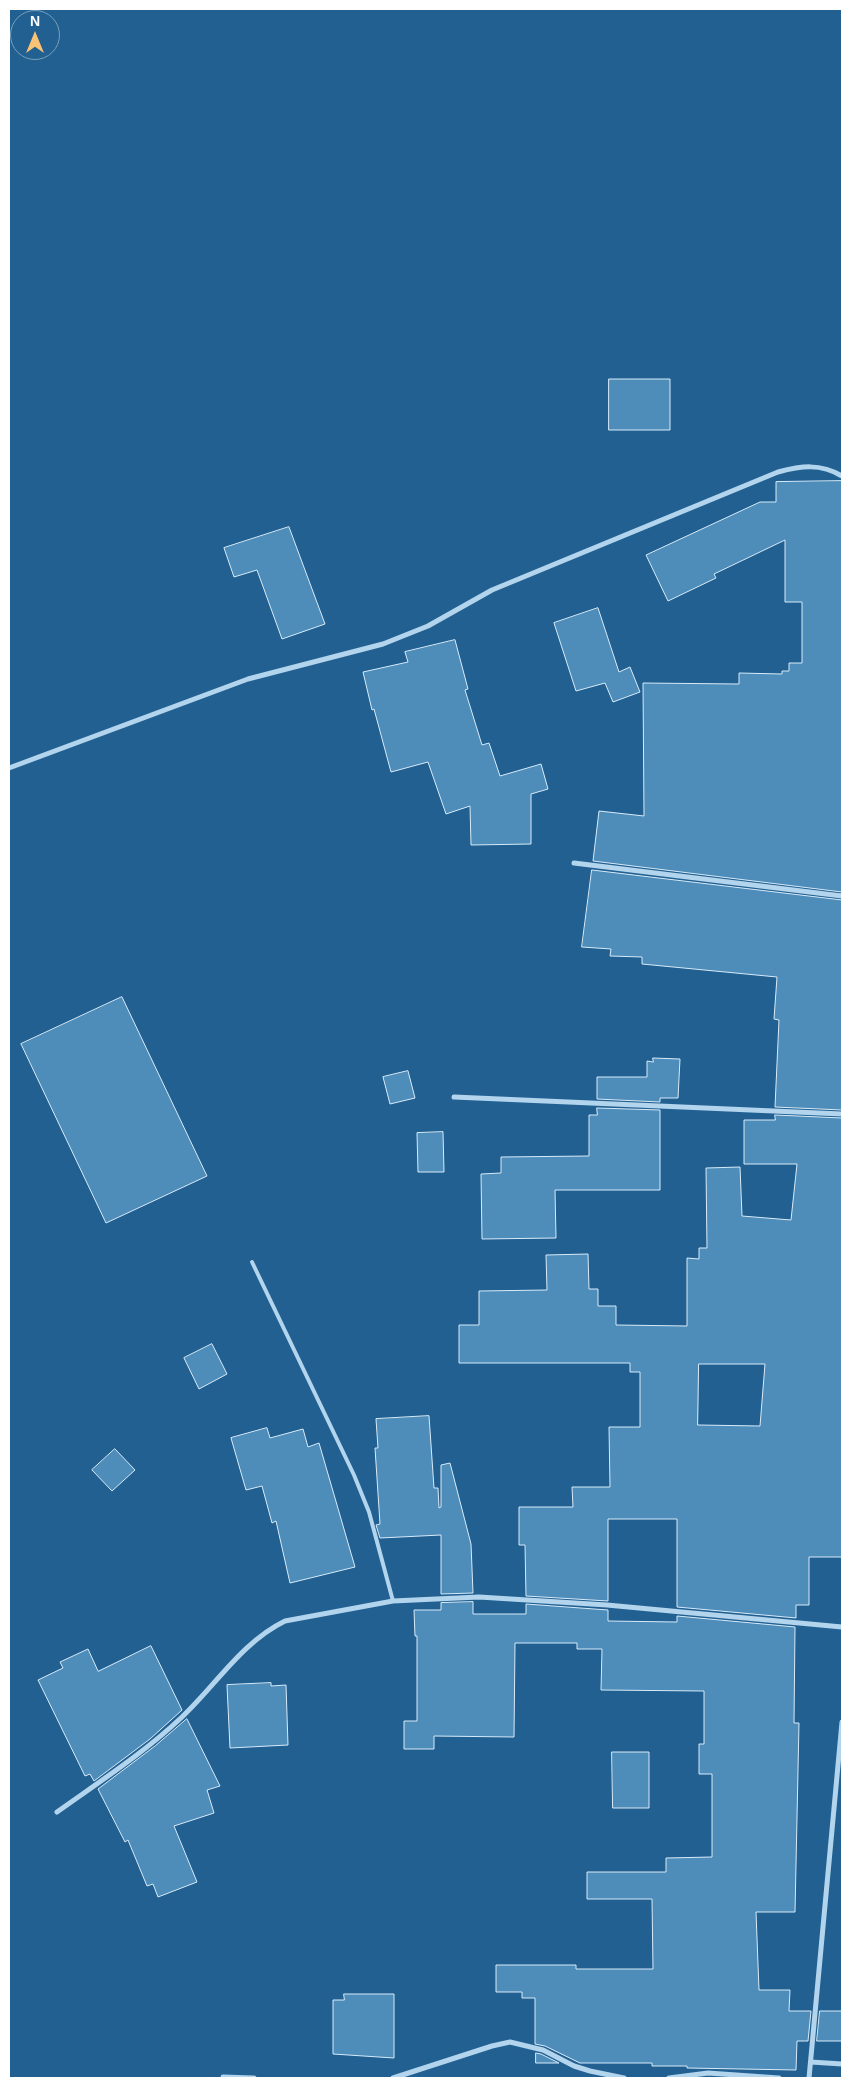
<!DOCTYPE html>
<html>
<head>
<meta charset="utf-8">
<style>
	body { margin:0 }
	#map { position:relative; width:851px; height:2087px; overflow:hidden; background:#216091; font-family:Arial,sans-serif }
	canvas { display:block }
	.frame { position:absolute; inset:0; border:10px solid #fff; pointer-events:none }
	.north { position:absolute; left:10px; top:10px; width:50px; height:50px; box-sizing:border-box; background:#216091; border:1px solid #7aa0bd; border-radius:50%; rotate:0deg; font-size:14px; font-weight:700; line-height:20px; text-align:center; color:#fff }
	.north::after { content:''; display:block; margin:auto; width:18px; height:22px; background:#f9c274; clip-path:polygon(50% 0,100% 100%,50% 72%,0 100%) }
</style>
</head>
<body>
<div id="map">
<canvas width="851" height="2087"></canvas>
<div class="frame"></div>
<div class="north">N</div>
</div>
<script>
const g = document.querySelector('canvas').getContext('2d');
g.lineJoin = 'round';
function fillPath(path, color) {
  g.fillStyle = color;
  g.fill(path, 'evenodd');
}
function stroke(path, color, width, dash) {
  g.strokeStyle = color;
  g.lineWidth = width;
  g.lineCap = dash ? 'butt' : 'round';
  g.setLineDash(dash || []);
  g.stroke(path);
}
const building = new Path2D(`
	M 609,379 L 670,379 L 670,430 L 609,430 Z
	M 842,481 L 842,892 L 593,861 L 599,811 L 644,816 L 643,683 L 739,684 L 739,673 L 782,674 L 782,671 L 789,671 L 789,663 L 802,663 L 802,602 L 785,602 L 785,540 L 714,574 L 716,578 L 668,601 L 646,555 L 760,502 L 776,502 L 776,482 Z
	M 289,527 L 325,624 L 282,639 L 257,570 L 234,577 L 224,548 Z
	M 598,608 L 619,672 L 630,667 L 640,692 L 613,702 L 605,683 L 576,691 L 554,623 Z
	M 455,640 L 468,689 L 465,690 L 482,745 L 489,743 L 500,776 L 541,764 L 548,789 L 531,794 L 531,844 L 471,845 L 470,806 L 446,814 L 428,762 L 391,772 L 374,709 L 372,710 L 363,672 L 408,662 L 405,652 Z
	M 592,870 L 842,900 L 842,1110 L 775,1107 L 779,1020 L 774,1019 L 777,977 L 642,964 L 642,957 L 610,956 L 611,949 L 582,947 Z
	M 122,997 L 207,1176 L 106,1223 L 21,1044 Z
	M 653,1058 L 680,1059 L 678,1098 L 660,1098 L 660,1102 L 597,1099 L 597,1077 L 647,1077 L 647,1061 L 653,1062 Z
	M 408,1071 L 415,1098 L 390,1104 L 383,1077 Z
	M 597,1108 L 660,1110 L 660,1190 L 555,1190 L 556,1238 L 482,1239 L 481,1174 L 501,1173 L 501,1157 L 589,1156 L 589,1115 L 597,1115 Z
	M 775,1115 L 842,1118 L 842,1557 L 809,1557 L 809,1605 L 796,1605 L 796,1618 L 677,1607 L 677,1519 L 608,1519 L 608,1601 L 526,1596 L 525,1545 L 519,1545 L 519,1507 L 573,1507 L 572,1487 L 610,1487 L 609,1427 L 640,1427 L 640,1372 L 630,1372 L 630,1363 L 459,1363 L 459,1325 L 479,1325 L 479,1291 L 547,1290 L 546,1255 L 588,1254 L 589,1289 L 598,1289 L 598,1306 L 616,1306 L 616,1325 L 687,1326 L 687,1258 L 699,1259 L 699,1248 L 707,1248 L 706,1168 L 740,1167 L 742,1216 L 791,1220 L 797,1164 L 744,1164 L 744,1120 L 775,1120 ZM 699,1364 L 765,1364 L 760,1426 L 698,1425 Z
	M 443,1132 L 444,1172 L 418,1172 L 417,1133 Z
	M 212,1344 L 227,1374 L 199,1389 L 184,1358 Z
	M 429,1416 L 434,1488 L 438,1488 L 439,1508 L 441,1507 L 441,1465 L 450,1463 L 471,1544 L 473,1593 L 441,1594 L 441,1535 L 380,1538 L 376,1525 L 380,1524 L 375,1448 L 378,1448 L 376,1419 Z
	M 267,1428 L 270,1438 L 303,1429 L 308,1447 L 319,1443 L 355,1567 L 290,1583 L 276,1521 L 272,1523 L 262,1486 L 246,1490 L 231,1438 Z
	M 115,1449 L 135,1470 L 112,1491 L 92,1470 Z
	M 473,1602 L 473,1614 L 526,1614 L 526,1604 L 608,1610 L 608,1621 L 677,1622 L 677,1616 L 795,1627 L 794,1723 L 799,1723 L 795,1912 L 756,1912 L 759,1990 L 790,1990 L 789,2011 L 811,2011 L 808,2041 L 797,2041 L 796,2070 L 687,2068 L 687,2066 L 652,2066 L 652,2063 L 580,2063 L 545,2046 L 535,2044 L 535,1998 L 522,1998 L 522,1992 L 496,1992 L 496,1965 L 576,1965 L 576,1969 L 653,1969 L 652,1899 L 587,1899 L 587,1872 L 666,1872 L 666,1858 L 712,1857 L 712,1774 L 699,1774 L 699,1744 L 704,1744 L 704,1691 L 601,1690 L 602,1649 L 577,1649 L 577,1643 L 515,1643 L 514,1737 L 434,1736 L 434,1749 L 404,1749 L 404,1721 L 417,1721 L 417,1636 L 415,1636 L 414,1610 L 441,1610 L 441,1603 Z
	M 151,1646 L 182,1710 L 150,1739 L 94,1781 L 90,1774 L 85,1776 L 38,1680 L 63,1668 L 60,1662 L 88,1649 L 98,1671 Z
	M 271,1683 L 271,1686 L 286,1685 L 288,1745 L 230,1748 L 227,1685 Z
	M 187,1719 L 220,1786 L 207,1790 L 214,1813 L 174,1826 L 197,1882 L 158,1897 L 153,1884 L 147,1886 L 128,1840 L 125,1842 L 98,1789 L 155,1746 Z
	M 612,1752 L 649,1752 L 649,1808 L 613,1808 Z
	M 344,1994 L 394,1994 L 394,2058 L 333,2054 L 333,2000 L 344,2000 Z
	M 820,2011 L 842,2011 L 842,2041 L 817,2041 Z
	M 536,2053 L 541,2054 L 559,2063 L 536,2063 Z`);
fillPath(building, '#4e8cb9');
stroke(building, '#d8ebf9', 1);
stroke(new Path2D(`
	M 252,1262 L 354,1475 L 369,1512 L 393,1601`), '#b2d4ed', 4);
stroke(new Path2D(`
	M 9,768 L 248,679 L 383,644 L 428,626 L 492,590 L 778,472 C 801,466 820,463 842,476
	M 574,863 L 842,896
	M 454,1097 L 842,1114
	M 57,1812 C 99,1782 144,1753 182,1717 C 216,1685 242,1642 285,1621 L 393,1601 L 479,1597 L 607,1605 L 842,1627
	M 811,2062 L 842,2064
	M 223,2077 L 254,2078
	M 393,2078 L 492,2046 L 510,2042 L 543,2050 L 574,2066 L 590,2071 L 624,2078
	M 669,2078 L 708,2073 L 779,2078
	M 809,2078 L 842,1722`), '#b2d4ed', 5);
</script>
</body>
</html>
